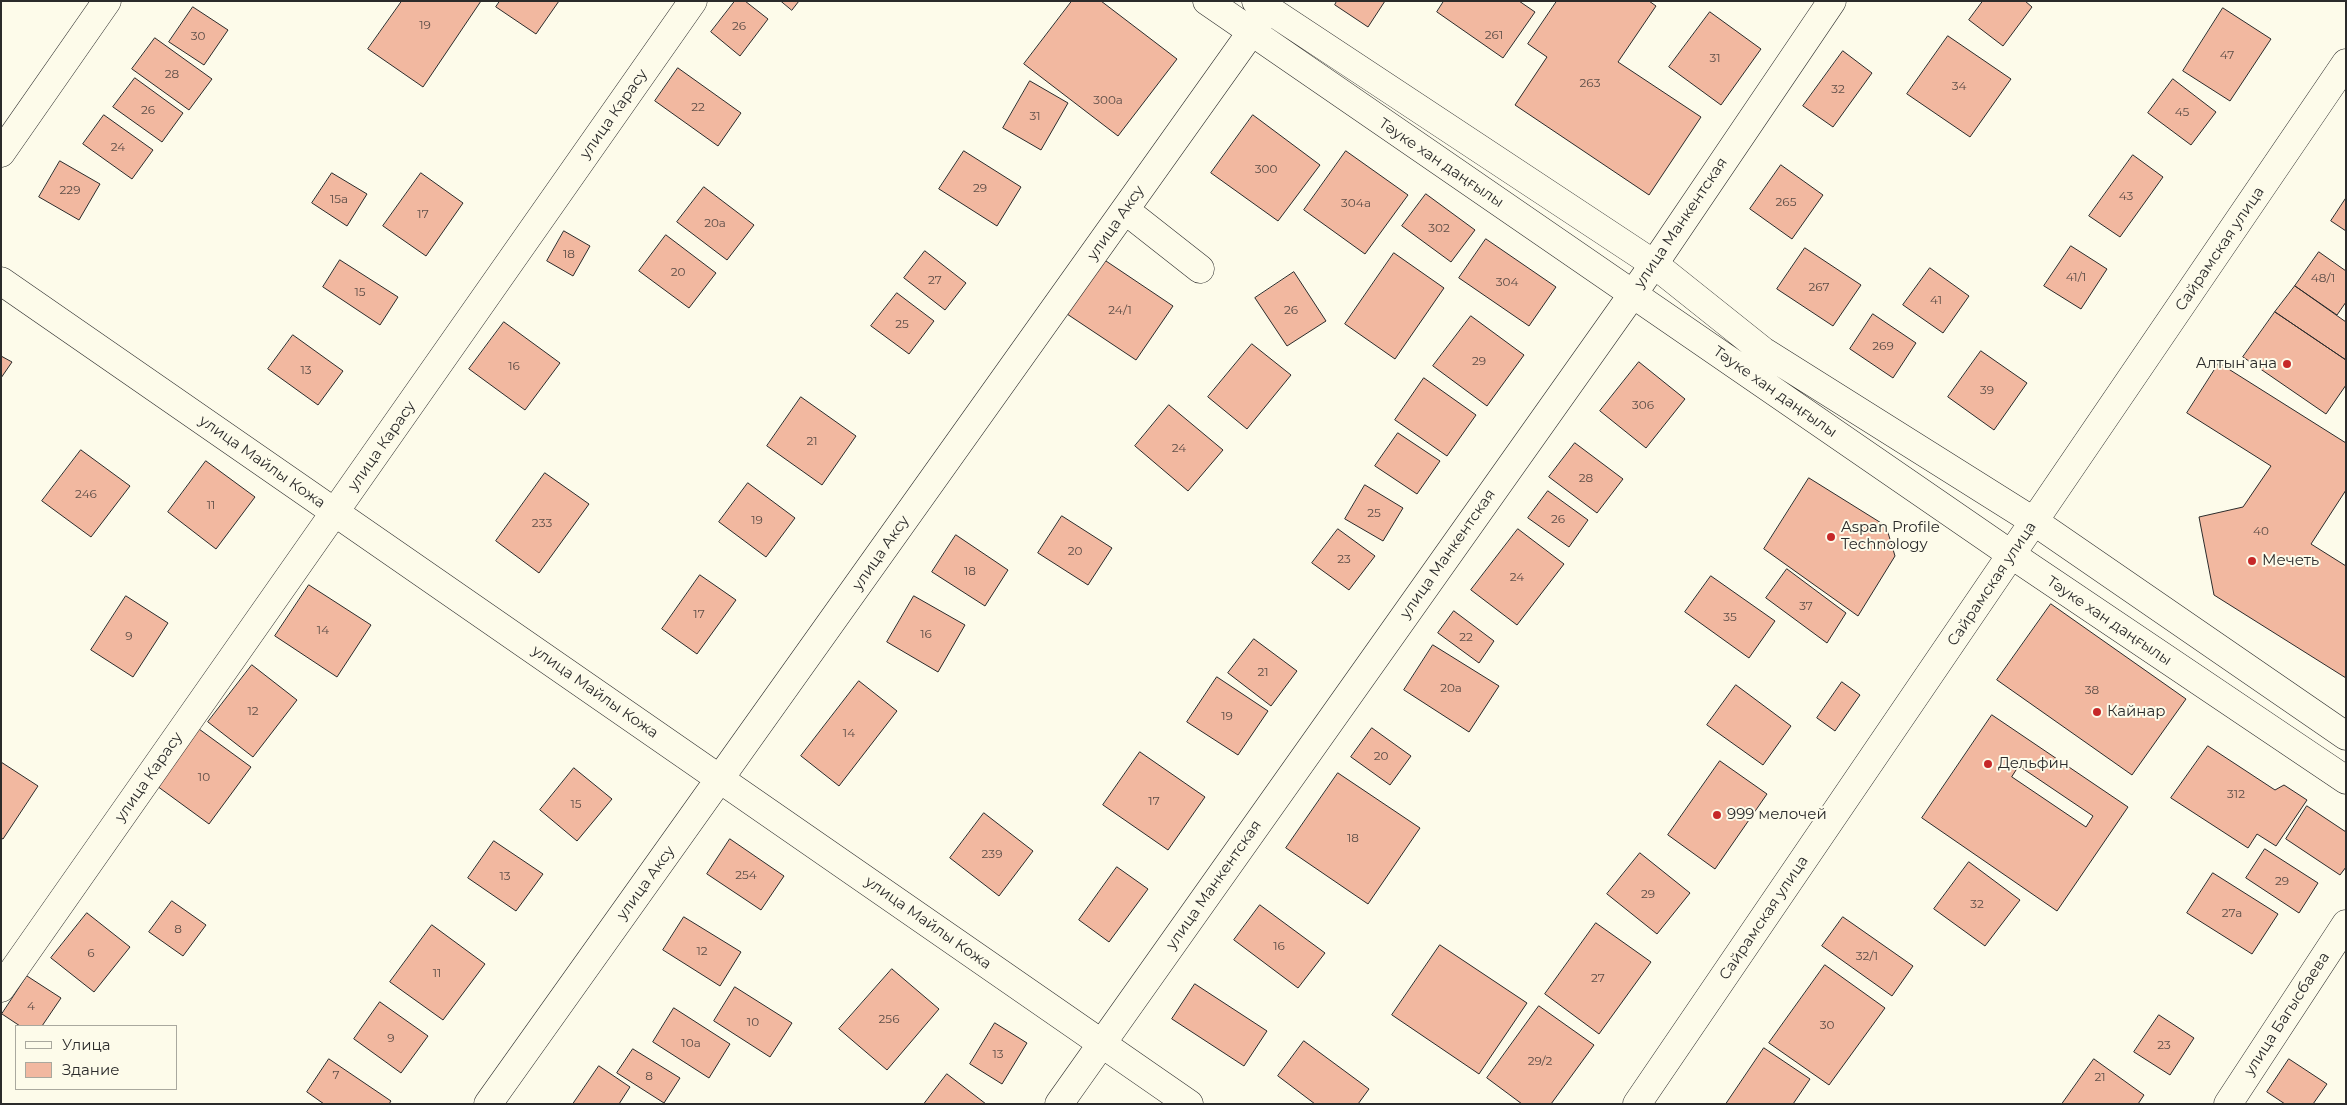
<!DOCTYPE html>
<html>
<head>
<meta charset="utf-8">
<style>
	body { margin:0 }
	#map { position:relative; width:2347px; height:1105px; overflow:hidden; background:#fdfbea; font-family:Montserrat,sans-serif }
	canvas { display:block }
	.frame { position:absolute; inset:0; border:2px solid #2b2b2b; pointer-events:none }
	.legend { position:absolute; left:15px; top:1025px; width:162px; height:65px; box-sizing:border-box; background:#fdfbea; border:1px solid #a9a89e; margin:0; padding:6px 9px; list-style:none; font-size:15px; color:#2b2b2b }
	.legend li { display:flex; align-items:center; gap:10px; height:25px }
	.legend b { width:25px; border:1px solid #a9a89e }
</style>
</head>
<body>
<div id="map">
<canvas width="2347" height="1105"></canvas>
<div class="frame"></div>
<ul class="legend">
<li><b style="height:6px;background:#fdfbea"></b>Улица</li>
<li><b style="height:14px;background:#f2b8a0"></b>Здание</li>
</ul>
</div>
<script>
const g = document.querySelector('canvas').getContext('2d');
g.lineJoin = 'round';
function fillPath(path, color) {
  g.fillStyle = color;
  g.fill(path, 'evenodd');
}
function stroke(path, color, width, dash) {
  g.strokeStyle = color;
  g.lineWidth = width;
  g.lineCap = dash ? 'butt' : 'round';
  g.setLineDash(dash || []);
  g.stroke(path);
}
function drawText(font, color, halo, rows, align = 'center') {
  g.font = font + ' Montserrat,sans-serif';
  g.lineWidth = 4;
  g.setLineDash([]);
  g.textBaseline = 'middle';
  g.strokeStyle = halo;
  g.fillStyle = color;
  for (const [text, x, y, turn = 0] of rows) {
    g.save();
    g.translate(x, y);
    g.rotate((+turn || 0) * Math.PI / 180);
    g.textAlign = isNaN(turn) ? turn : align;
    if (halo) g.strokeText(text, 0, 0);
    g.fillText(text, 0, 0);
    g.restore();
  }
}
const building = new Path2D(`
	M 402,1 L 481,1 L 423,87 L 368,49 Z
	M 500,1 L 559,1 L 536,34 L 496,7 Z
	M 735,1 L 745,1 L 768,19 L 740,56 L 711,32 Z
	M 781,1 L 799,1 L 792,10 Z
	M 1072,1 L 1101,1 L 1177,59 L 1118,136 L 1024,64 Z
	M 1337,1 L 1385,1 L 1368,27 L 1335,5 Z
	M 1444,1 L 1519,1 L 1535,12 L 1503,58 L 1437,12 Z
	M 1557,1 L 1649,1 L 1656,6 L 1618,62 L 1701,117 L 1649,195 L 1515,105 L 1547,57 L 1528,44 Z
	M 1983,1 L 2025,1 L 2032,7 L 2003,46 L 1969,20 Z
	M 193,7 L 228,30 L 204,65 L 169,42 Z
	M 2223,8 L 2271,39 L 2230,101 L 2183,71 Z
	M 1710,12 L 1761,49 L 1721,105 L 1669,67 Z
	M 1948,36 L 2011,79 L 1970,137 L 1907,94 Z
	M 155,38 L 212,79 L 189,110 L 132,69 Z
	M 1843,51 L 1872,73 L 1833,127 L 1803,106 Z
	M 678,68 L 741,113 L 718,146 L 655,101 Z
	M 135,78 L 183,113 L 162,142 L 113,107 Z
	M 2173,79 L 2216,112 L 2191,145 L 2148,113 Z
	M 1030,81 L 1068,103 L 1041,150 L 1003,128 Z
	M 104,115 L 153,150 L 132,179 L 83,144 Z
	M 1253,115 L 1320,165 L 1278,221 L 1211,173 Z
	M 964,151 L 1021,187 L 997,226 L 939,189 Z
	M 1346,151 L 1408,195 L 1365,254 L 1304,210 Z
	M 2133,155 L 2163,177 L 2120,237 L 2089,216 Z
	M 60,161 L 100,184 L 79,220 L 39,197 Z
	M 1781,165 L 1823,195 L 1792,239 L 1750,209 Z
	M 332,173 L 367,194 L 347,226 L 312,203 Z
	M 421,173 L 463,203 L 426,256 L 383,226 Z
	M 704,187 L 754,225 L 727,260 L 677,222 Z
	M 1426,194 L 1475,230 L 1451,262 L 1402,226 Z
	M 2346,198 L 2346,231 L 2331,221 Z
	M 564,231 L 590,246 L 573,276 L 547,261 Z
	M 666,235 L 716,273 L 689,308 L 639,271 Z
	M 1486,239 L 1556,287 L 1529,326 L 1459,278 Z
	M 2071,246 L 2107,269 L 2081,309 L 2044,286 Z
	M 1805,248 L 1861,285 L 1833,326 L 1777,289 Z
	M 925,251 L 966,283 L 945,310 L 904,278 Z
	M 2319,252 L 2346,271 L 2346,302 L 2337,315 L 2295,286 Z
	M 1394,253 L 1444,288 L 1395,359 L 1345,324 Z
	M 1103,259 L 1173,306 L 1136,360 L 1067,314 Z
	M 340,260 L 398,297 L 380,325 L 323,287 Z
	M 1930,268 L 1969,296 L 1943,333 L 1903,305 Z
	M 1294,272 L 1326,321 L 1287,346 L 1255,298 Z
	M 2295,286 L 2346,322 L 2346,360 L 2275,312 Z
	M 897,293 L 934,321 L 909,354 L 871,326 Z
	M 2275,312 L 2346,360 L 2346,385 L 2326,414 L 2243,357 Z
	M 1873,314 L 1916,343 L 1893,378 L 1850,349 Z
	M 1471,316 L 1524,355 L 1487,406 L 1433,366 Z
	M 504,322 L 560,363 L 525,410 L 469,369 Z
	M 293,335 L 343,371 L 318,405 L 268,369 Z
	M 1252,344 L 1291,375 L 1247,429 L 1208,397 Z
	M 1981,351 L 2027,383 L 1994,430 L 1948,397 Z
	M 1,356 L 12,362 L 1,378 Z
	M 1639,362 L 1685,399 L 1646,448 L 1600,411 Z
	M 2219,363 L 2346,443 L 2346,490 L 2311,544 L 2346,566 L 2346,678 L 2214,595 L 2199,517 L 2243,507 L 2271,466 L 2187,413 Z
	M 1424,378 L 1476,415 L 1447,456 L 1395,420 Z
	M 801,397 L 856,436 L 822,485 L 767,446 Z
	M 1169,405 L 1223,450 L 1188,491 L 1135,446 Z
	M 1398,433 L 1440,461 L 1417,494 L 1375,466 Z
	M 1575,443 L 1623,479 L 1597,513 L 1549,477 Z
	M 81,450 L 130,486 L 91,537 L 42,501 Z
	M 206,461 L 255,497 L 216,549 L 168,512 Z
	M 545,473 L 589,504 L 539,573 L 496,541 Z
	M 1809,478 L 1886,526 L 1895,556 L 1858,616 L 1764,549 Z
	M 748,483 L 795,518 L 766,557 L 719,522 Z
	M 1365,485 L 1403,508 L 1383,541 L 1345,519 Z
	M 1548,491 L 1588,520 L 1569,547 L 1528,518 Z
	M 1062,516 L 1112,548 L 1088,585 L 1038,553 Z
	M 1338,529 L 1375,556 L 1349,590 L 1312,563 Z
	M 1518,529 L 1564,564 L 1517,625 L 1471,590 Z
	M 956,535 L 1008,570 L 985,606 L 932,572 Z
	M 1787,569 L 1846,613 L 1827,643 L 1766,598 Z
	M 700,575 L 736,600 L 697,654 L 662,629 Z
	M 1711,576 L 1775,621 L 1749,658 L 1685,612 Z
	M 309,585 L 371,625 L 337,677 L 275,636 Z
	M 126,596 L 168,623 L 133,677 L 91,650 Z
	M 914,596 L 965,625 L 938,672 L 887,642 Z
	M 2051,604 L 2186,699 L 2132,775 L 1997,680 Z
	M 1454,611 L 1494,641 L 1479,663 L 1438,633 Z
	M 1254,639 L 1297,671 L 1271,706 L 1228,673 Z
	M 1433,645 L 1499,686 L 1469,732 L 1404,690 Z
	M 252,665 L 297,700 L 253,757 L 208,722 Z
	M 1217,677 L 1268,711 L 1238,755 L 1187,722 Z
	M 859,681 L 897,711 L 839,786 L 801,756 Z
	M 1842,682 L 1860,695 L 1835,731 L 1817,718 Z
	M 1736,685 L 1791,726 L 1763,765 L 1707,725 Z
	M 1992,715 L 2128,807 L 2057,911 L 1922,818 ZM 2019,766 L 2093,816 L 2086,827 L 2012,777 Z
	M 1372,728 L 1411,756 L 1390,785 L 1351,757 Z
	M 199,729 L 251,767 L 209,824 L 157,786 Z
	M 2208,746 L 2275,790 L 2284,785 L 2307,800 L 2276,846 L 2257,834 L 2248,848 L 2171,798 Z
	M 1140,752 L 1205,797 L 1168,850 L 1103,805 Z
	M 1720,761 L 1767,794 L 1715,869 L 1668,835 Z
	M 1,762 L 38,786 L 3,839 L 1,838 Z
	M 574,768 L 612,799 L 577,841 L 540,810 Z
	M 1338,773 L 1420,828 L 1368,904 L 1286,848 Z
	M 2307,806 L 2346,832 L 2346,867 L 2340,875 L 2286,839 Z
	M 984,813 L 1033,851 L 999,896 L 950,858 Z
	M 730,839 L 784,876 L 761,910 L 707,874 Z
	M 494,841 L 543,874 L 516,911 L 468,878 Z
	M 2265,849 L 2318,883 L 2299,913 L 2246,878 Z
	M 1640,853 L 1690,893 L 1657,934 L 1607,894 Z
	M 1969,862 L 2020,900 L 1985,946 L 1934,909 Z
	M 1117,867 L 1148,889 L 1109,942 L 1079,920 Z
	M 2213,873 L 2278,914 L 2252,954 L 2187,913 Z
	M 172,901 L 206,925 L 183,956 L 149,932 Z
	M 1260,905 L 1325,953 L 1298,988 L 1234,940 Z
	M 87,913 L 130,947 L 94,992 L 51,958 Z
	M 684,917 L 741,952 L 720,986 L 663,950 Z
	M 1843,917 L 1913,966 L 1892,996 L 1822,946 Z
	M 1596,923 L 1651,962 L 1599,1034 L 1545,994 Z
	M 432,925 L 485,964 L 443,1020 L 390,982 Z
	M 1440,945 L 1527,1003 L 1479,1074 L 1392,1015 Z
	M 1825,965 L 1885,1008 L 1829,1085 L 1769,1043 Z
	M 892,969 L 939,1009 L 887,1070 L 839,1029 Z
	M 27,976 L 61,998 L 42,1026 L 20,1026 L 2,1014 Z
	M 1195,984 L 1267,1031 L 1244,1066 L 1172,1019 Z
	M 735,987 L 792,1023 L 770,1057 L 714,1021 Z
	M 380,1002 L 428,1036 L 401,1073 L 354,1039 Z
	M 1539,1006 L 1594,1045 L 1551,1104 L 1522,1104 L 1487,1078 Z
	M 674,1008 L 730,1044 L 709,1078 L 653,1042 Z
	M 2159,1015 L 2194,1038 L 2170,1075 L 2134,1052 Z
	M 995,1023 L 1027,1043 L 1002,1084 L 970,1064 Z
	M 1304,1041 L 1369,1089 L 1358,1104 L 1315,1104 L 1278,1076 Z
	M 1764,1048 L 1810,1079 L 1793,1104 L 1726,1104 Z
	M 633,1049 L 680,1078 L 664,1103 L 617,1073 Z
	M 329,1059 L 391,1101 L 389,1104 L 324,1104 L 307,1092 Z
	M 2094,1059 L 2144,1095 L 2138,1104 L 2062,1104 Z
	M 2289,1059 L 2327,1084 L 2313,1104 L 2285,1104 L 2267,1092 Z
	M 599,1066 L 630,1087 L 619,1104 L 573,1104 Z
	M 947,1074 L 986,1104 L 924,1104 Z`);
fillPath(building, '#f2b8a0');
stroke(building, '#2b2b2b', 1);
const minor = new Path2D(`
	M 1,153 L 107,1
	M 1125,210 L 1200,269
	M 1,281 L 1189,1104
	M 1,988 L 693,1
	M 488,1104 L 1265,13
	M 1059,1104 L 1654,264 L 1832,1
	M 2228,1104 L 2346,924`);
const major = new Path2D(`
	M 1207,1 L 2012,555 L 2346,780
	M 1256,1 L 1654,264 L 1763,351 L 2035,522 L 2346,736
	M 1637,1104 L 2346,63`);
stroke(minor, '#2b2b2b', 29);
stroke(major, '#2b2b2b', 29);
stroke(minor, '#fdfbea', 28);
stroke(major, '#fdfbea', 28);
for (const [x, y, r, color] of [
	[2287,364,5,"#c62828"],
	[1831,537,5,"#c62828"],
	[2252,561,5,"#c62828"],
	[2097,712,5,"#c62828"],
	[1988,764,5,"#c62828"],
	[1717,815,5,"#c62828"]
]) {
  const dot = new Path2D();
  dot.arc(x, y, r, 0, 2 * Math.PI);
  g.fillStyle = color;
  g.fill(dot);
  stroke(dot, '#fdfbea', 2);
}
drawText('12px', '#5d4e48', null, [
	["19",425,25],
	["26",739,26],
	["261",1494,35],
	["30",198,36],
	["47",2227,55],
	["31",1715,58],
	["28",172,74],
	["263",1590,83],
	["34",1959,86],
	["32",1838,89],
	["300а",1108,100],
	["22",698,107],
	["26",148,110],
	["45",2182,112],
	["31",1035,116],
	["24",118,147],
	["300",1266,169],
	["29",980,188],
	["229",70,190],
	["43",2126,196],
	["15а",339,199],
	["265",1786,202],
	["304а",1356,203],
	["17",423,214],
	["20а",715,223],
	["302",1439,228],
	["18",569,254],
	["20",678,272],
	["41/1",2076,277],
	["48/1",2323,278],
	["27",935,280],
	["304",1507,282],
	["267",1819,287],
	["15",360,292],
	["41",1936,300],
	["24/1",1120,310],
	["26",1291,310],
	["25",902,324],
	["269",1883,346],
	["29",1479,361],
	["16",514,366],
	["13",306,370],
	["39",1987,390],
	["306",1643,405],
	["21",812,441],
	["24",1179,448],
	["28",1586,478],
	["246",86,494],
	["11",211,505],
	["25",1374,513],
	["26",1558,519],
	["19",757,520],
	["233",542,523],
	["40",2261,531],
	["20",1075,551],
	["23",1344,559],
	["18",970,571],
	["24",1517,577],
	["37",1806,606],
	["17",699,614],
	["35",1730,617],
	["14",323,630],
	["16",926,634],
	["9",129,636],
	["22",1466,637],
	["21",1263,672],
	["20а",1451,688],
	["38",2092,690],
	["12",253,711],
	["19",1227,716],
	["14",849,733],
	["20",1381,756],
	["10",204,777],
	["312",2236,794],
	["17",1154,801],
	["15",576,804],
	["18",1353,838],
	["239",992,854],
	["254",746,875],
	["13",505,876],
	["29",2282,881],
	["29",1648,894],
	["32",1977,904],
	["27а",2232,913],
	["8",178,929],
	["16",1279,946],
	["12",702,951],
	["6",91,953],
	["32/1",1867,956],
	["11",437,973],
	["27",1598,978],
	["4",31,1006],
	["256",889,1019],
	["10",753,1022],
	["30",1827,1025],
	["9",391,1038],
	["10а",691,1043],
	["23",2164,1045],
	["13",998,1054],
	["29/2",1540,1061],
	["7",336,1075],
	["8",649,1076],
	["21",2100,1077]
]);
drawText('15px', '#2b2b2b', '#fdfbea', [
	["улица Карасу",614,114,-55],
	["Тәуке хан даңғылы",1441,163,34],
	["улица Аксу",1116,223,-55],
	["улица Манкентская",1681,223,-56],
	["Сайрамская улица",2220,249,-56],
	["Тәуке хан даңғылы",1775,392,35],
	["улица Карасу",382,446,-55],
	["улица Майлы Кожа",262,462,35],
	["улица Аксу",881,553,-55],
	["улица Манкентская",1448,554,-55],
	["Сайрамская улица",1992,584,-56],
	["Тәуке хан даңғылы",2109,621,34],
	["улица Майлы Кожа",595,692,35],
	["улица Карасу",149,777,-55],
	["улица Аксу",646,883,-54],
	["улица Манкентская",1214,885,-55],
	["Сайрамская улица",1764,918,-56],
	["улица Майлы Кожа",928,923,35],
	["улица Багысбаева",2287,1014,-57]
]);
drawText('15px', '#2b2b2b', '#fdfbea', [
	["Алтын ана",2277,364,"right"],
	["Aspan Profile",1841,528],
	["Technology",1841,545],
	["Мечеть",2262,561],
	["Кайнар",2107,712],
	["Дельфин",1998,764],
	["999 мелочей",1727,815]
], 'left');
</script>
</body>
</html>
